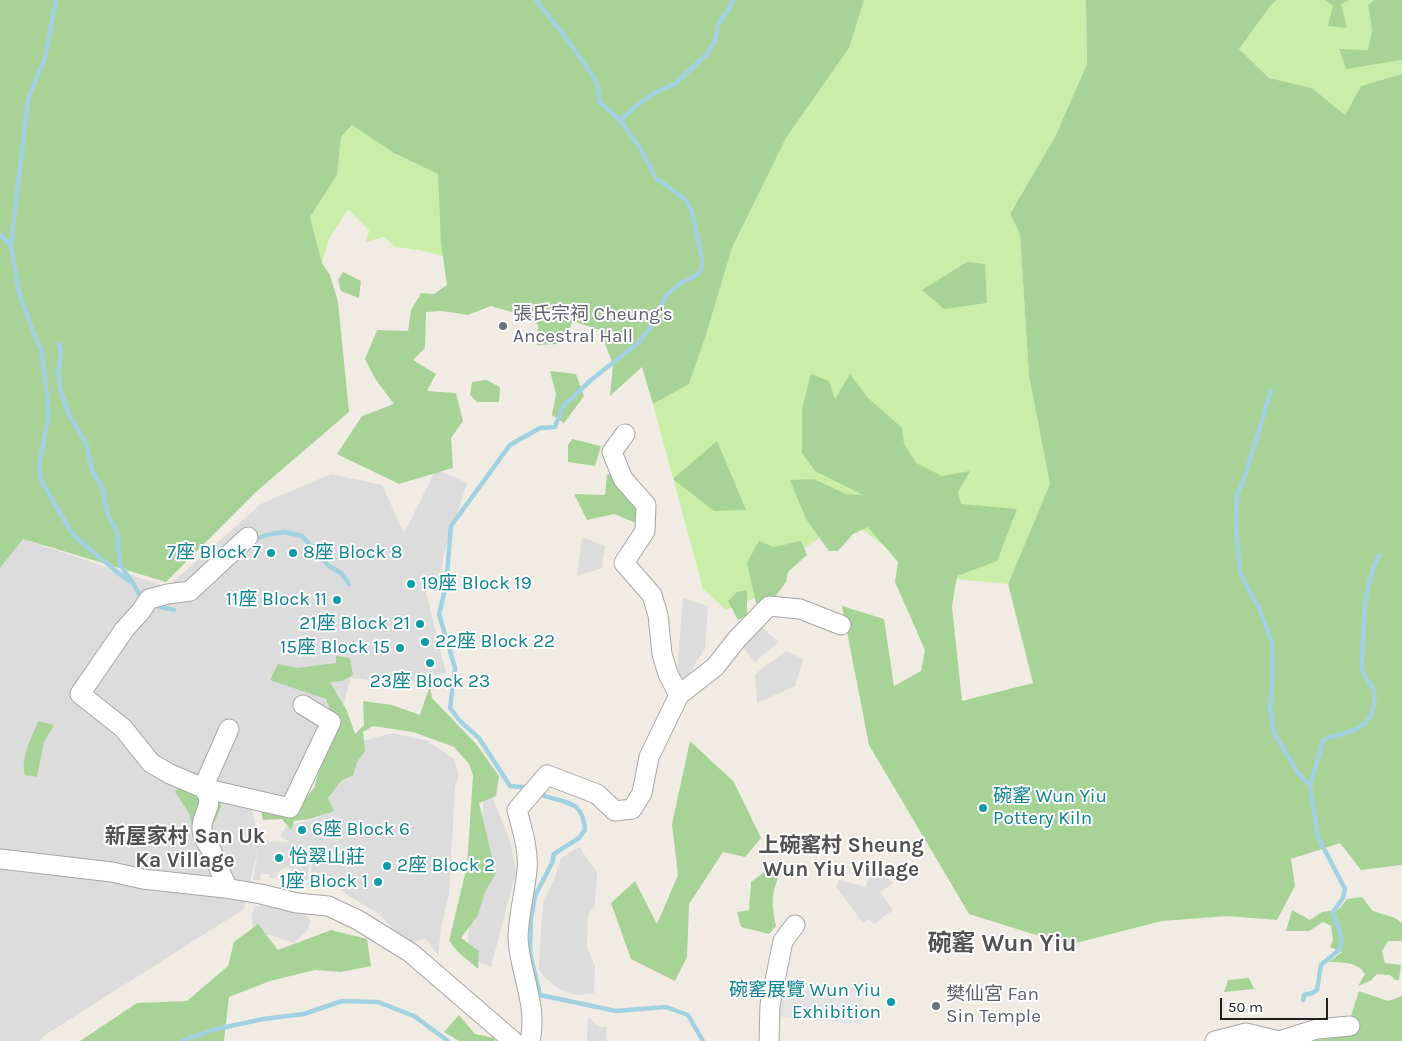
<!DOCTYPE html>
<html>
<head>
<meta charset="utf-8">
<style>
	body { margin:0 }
	#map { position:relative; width:1402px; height:1041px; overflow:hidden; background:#f0ece4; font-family:Karla,sans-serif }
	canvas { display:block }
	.scale { position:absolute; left:1220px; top:998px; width:108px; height:22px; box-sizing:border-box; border:2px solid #1f1f1f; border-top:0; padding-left:6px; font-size:15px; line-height:18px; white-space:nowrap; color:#1f1f1f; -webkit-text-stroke:4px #fff; paint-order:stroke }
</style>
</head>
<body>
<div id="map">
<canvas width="1402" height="1041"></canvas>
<div class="scale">50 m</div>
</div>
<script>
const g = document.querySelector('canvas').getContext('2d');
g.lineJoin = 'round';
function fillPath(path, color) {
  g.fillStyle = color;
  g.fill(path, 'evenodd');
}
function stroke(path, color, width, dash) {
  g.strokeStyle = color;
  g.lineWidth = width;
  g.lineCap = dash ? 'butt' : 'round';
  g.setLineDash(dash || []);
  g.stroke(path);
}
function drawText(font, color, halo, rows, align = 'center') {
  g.font = font + ' Karla,"Noto Sans TC",sans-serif';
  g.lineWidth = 4;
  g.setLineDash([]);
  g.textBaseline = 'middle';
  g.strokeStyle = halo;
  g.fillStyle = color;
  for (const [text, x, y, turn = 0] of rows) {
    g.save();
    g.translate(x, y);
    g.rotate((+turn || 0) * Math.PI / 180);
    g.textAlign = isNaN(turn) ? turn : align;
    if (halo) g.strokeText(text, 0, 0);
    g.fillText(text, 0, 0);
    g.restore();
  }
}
fillPath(new Path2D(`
	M 436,469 L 467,483 L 443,557 L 441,583 L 424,584 L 446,673 L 403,684 L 351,678 L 337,727 L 297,815 L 251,807 L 259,841 L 290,842 L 280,836 L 286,826 L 319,818 L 315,798 L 362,741 L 392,733 L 428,741 L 454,759 L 459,776 L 455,786 L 449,894 L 441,928 L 438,955 L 426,939 L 406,943 L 379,914 L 347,895 L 325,874 L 311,873 L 313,847 L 309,847 L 308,880 L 303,880 L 288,867 L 281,870 L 275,878 L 269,878 L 270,874 L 261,874 L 260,880 L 253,880 L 258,848 L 244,909 L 45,1035 L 39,1041 L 0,1041 L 0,567 L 22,539 L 167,587 L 261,504 L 331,474 L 382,485 L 404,533 Z
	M 582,537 L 605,546 L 602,568 L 577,576 Z
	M 683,598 L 708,606 L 705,648 L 685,681 L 677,673 Z
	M 762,627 L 778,642 L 755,662 L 740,645 Z
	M 786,651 L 803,659 L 795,686 L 757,703 L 755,674 Z
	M 486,781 L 510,841 L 516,872 L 491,967 L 466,956 Z
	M 579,847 L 597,872 L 595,905 L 588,915 L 587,947 L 595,966 L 594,993 L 576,995 L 559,989 L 545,978 L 539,969 L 541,926 L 544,899 L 554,880 L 561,858 Z
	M 871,869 L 894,883 L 880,892 L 893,910 L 874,924 L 869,919 L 863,923 L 836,887 L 839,880 L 866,887 Z
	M 261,906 L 306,912 L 310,921 L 308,930 L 294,943 L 270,935 L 253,935 L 252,913 L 255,907 Z
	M 588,1018 L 591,1019 L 598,1026 L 607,1027 L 606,1041 L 587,1041 Z`), '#dddcdc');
fillPath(new Path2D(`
	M 864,0 L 1086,0 L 1087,64 L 1055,137 L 1010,214 L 1020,234 L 1029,376 L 1050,484 L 1008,584 L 924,576 L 848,519 L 806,547 L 760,596 L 726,610 L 703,589 L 653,404 L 689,384 L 706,335 L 732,248 L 786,138 L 849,48 Z
	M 1277,0 L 1325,0 L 1333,5 L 1346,28 L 1341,4 L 1350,0 L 1374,0 L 1368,6 L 1372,30 L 1368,50 L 1339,50 L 1346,68 L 1402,60 L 1402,74 L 1361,86 L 1345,115 L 1312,88 L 1269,78 L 1239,49 L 1271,5 Z
	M 353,125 L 394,153 L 438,174 L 443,256 L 419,250 L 395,247 L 384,237 L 366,242 L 369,230 L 348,209 L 329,239 L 322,263 L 310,217 L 337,175 L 341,137 Z`), '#c9eea7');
fillPath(new Path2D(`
	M 0,0 L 864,0 L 849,48 L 786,138 L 732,248 L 706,335 L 689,384 L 653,404 L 642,367 L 610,396 L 613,365 L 600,330 L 572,321 L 569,333 L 558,344 L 537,345 L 538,325 L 522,315 L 491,306 L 468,315 L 442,311 L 426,312 L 425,348 L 413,360 L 436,374 L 427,391 L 456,393 L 463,421 L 451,438 L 453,468 L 399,484 L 337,454 L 362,416 L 394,404 L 376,380 L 365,359 L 377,330 L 408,331 L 411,310 L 421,293 L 434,294 L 447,285 L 441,243 L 438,174 L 394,153 L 352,125 L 341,137 L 337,175 L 310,217 L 322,263 L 330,275 L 338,302 L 349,412 L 257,491 L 166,582 L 23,539 L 0,568 Z
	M 1086,0 L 1277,0 L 1271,5 L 1239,49 L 1269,78 L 1312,88 L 1345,115 L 1361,86 L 1402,74 L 1402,865 L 1361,870 L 1340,843 L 1291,859 L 1295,886 L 1277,920 L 1227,916 L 1162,921 L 1068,945 L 969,914 L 869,745 L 842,606 L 884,619 L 894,686 L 921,671 L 925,650 L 895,582 L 898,562 L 868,527 L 853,534 L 838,551 L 829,551 L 806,519 L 790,480 L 814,479 L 846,494 L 863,495 L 815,471 L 802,453 L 802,409 L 811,374 L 829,381 L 835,399 L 850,374 L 867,397 L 902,428 L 904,444 L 916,463 L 942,476 L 970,471 L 958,492 L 961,504 L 1017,509 L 997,561 L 957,576 L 952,607 L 962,701 L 1033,683 L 1008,584 L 1050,484 L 1029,376 L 1020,234 L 1010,214 L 1055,137 L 1087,64 Z
	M 1325,0 L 1350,0 L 1341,4 L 1347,28 L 1328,26 L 1333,6 Z
	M 1374,0 L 1402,0 L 1402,60 L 1346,69 L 1339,49 L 1368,50 L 1372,30 L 1368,5 Z
	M 967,262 L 985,264 L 987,303 L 944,309 L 922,290 Z
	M 343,272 L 361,281 L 359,298 L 341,291 L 338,280 Z
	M 550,371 L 576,374 L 584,396 L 564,423 L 552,415 L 556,394 Z
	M 486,380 L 500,387 L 499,402 L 477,402 L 470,395 L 472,382 Z
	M 572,439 L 601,446 L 595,466 L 568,462 L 568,445 Z
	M 717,441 L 746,510 L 714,511 L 673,479 Z
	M 626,467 L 638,481 L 636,523 L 614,514 L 587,520 L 574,494 L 605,495 L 607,475 Z
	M 759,541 L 774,547 L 801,541 L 807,555 L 788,572 L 786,582 L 775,597 L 757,607 L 747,563 Z
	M 747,590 L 747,615 L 738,620 L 728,601 L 737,592 Z
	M 336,656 L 350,658 L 353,675 L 342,681 L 330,682 L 347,711 L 355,734 L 364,725 L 363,701 L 392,705 L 420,715 L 430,685 L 432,698 L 477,745 L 499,776 L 496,796 L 479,803 L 496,873 L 485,892 L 478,915 L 461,938 L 479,951 L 478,969 L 459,953 L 449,941 L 467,866 L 473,775 L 469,764 L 454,747 L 413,732 L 373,726 L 363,732 L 365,751 L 357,762 L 353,775 L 341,781 L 328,798 L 334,811 L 310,819 L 294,821 L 291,830 L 282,819 L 263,820 L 261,810 L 294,813 L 314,788 L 329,736 L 336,725 L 326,699 L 270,680 L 278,664 L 298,668 L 336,663 Z
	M 38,721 L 54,725 L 44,742 L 37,777 L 25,775 C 20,757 32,738 38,721 Z
	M 690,741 L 734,782 L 761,838 L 745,857 L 723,852 L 689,904 L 687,957 L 675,981 L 631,959 L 611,903 L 635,881 L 657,924 L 678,875 L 672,824 Z
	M 194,772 L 215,782 L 221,805 L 220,810 L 208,835 L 194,833 L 189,813 L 175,792 Z
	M 771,867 L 782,869 C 771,893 771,901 776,926 L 769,934 L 741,927 L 737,912 L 749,910 L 751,882 Z
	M 1362,897 L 1373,911 L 1395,918 L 1402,923 L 1402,941 L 1388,941 L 1382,951 L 1385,963 L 1401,965 L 1399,980 L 1395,980 L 1390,975 L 1377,974 L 1370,981 L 1358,986 L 1365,974 C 1357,961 1342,963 1329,962 L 1342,952 L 1330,947 L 1333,940 L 1331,926 L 1323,922 L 1309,931 L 1286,931 L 1292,910 L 1310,920 L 1322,912 L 1339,909 L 1347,899 Z
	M 258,924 L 278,950 L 331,930 L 367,939 L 371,966 L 341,972 L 315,970 L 270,981 L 229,997 L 224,1041 L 80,1041 L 137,1003 L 187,1001 L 228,966 L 234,942 Z
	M 1249,978 L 1254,989 L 1224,992 L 1228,980 Z
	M 1359,991 L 1388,1001 L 1402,996 L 1402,1041 L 1310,1041 L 1331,1038 L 1336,1021 L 1350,1019 Z
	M 459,1015 L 475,1034 L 494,1038 L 495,1041 L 459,1041 L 444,1032 Z`), '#a8d396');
fillPath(new Path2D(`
	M 782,981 L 864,987 L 861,1024 L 779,1017 Z`), '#e3e3e3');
stroke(new Path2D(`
	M 620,120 L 640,103 L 656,92 L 675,84 L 706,55 L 714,43 L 719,23 L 734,0
	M 0,235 L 11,245 L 19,292 L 35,337 L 41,348 L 48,403 L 48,419 L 39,465 L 41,480 L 70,530 L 78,539 L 122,576 L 133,583 L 141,597 L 144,599
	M 11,245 L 28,99 L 45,58 L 56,0
	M 59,344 L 61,353 L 58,372 L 60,388 L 68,413 L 86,443 L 92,471 L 102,488 L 108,515 L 118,534 L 118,549 L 121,566 L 133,583
	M 1271,391 L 1245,476 L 1237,495 L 1236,526 L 1240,572 L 1246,585 L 1259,608 L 1272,642 L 1273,668 L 1270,710 L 1274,733 L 1298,773 L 1310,786 L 1318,837 L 1345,889 L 1343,898 L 1333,912 L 1342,939 L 1340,949 L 1321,965 L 1317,990 L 1312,993 L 1304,995 L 1303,1000
	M 252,541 L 266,535 L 284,532 L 302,536 L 329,566 L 341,573 L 349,584
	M 152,605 L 174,610
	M 1310,786 L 1323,741 L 1327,738 C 1345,733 1370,730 1374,706 C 1374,701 1375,696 1374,691 C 1370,682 1363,677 1362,668 C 1361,659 1363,649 1363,641 C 1364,612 1365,582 1379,555
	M 528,789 L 522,787 L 510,786 L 479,738 L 460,721 L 450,708 L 455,668 L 439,614 L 446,586 L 451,526 L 510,445 L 540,428 L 555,427 L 563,406 L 591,380 L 638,343 L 655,321 L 666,295 L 681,283 L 697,275 L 702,269 L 702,259 L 692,211 L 685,199 L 656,178 L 640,148 L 620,120 L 599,102 L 598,87 L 593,76 L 567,39 L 536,0
	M 537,793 C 562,804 583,797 585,830 L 579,838 L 554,854 L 552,863 L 535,896 L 531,919 L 530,953 L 540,995 L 616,1011 L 666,1007 L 688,1015 L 703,1041
	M 182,1041 L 212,1030 L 263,1019 L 304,1014 L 342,1001 L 378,1002 L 414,1016 L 448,1041`), '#a2d2e1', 4.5);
const minor = new Path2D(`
	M 625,434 L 612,452 L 623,479 L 646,505 L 645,531 L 624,563 L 652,595 L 658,615 L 662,654 L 668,674 L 679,695
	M 248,537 L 190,591 L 168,594 L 149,599 L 141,611 L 124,630 L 80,694 L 123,728 L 151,763 L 170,774 L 203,788 L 290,808 L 331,722 L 303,705
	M 203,788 C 217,804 201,813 202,829 C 202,839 209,844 213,854 C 217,863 221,873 225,883 L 225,888
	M 203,788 L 229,729
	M 0,859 L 112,872 L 143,879 L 225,888 L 261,894 L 297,903 L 328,906 L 358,920 L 411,953 L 513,1041
	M 530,1041 C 538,1005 520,974 518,939 C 518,916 525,893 527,870 C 529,851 522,829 517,810 L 547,775 L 597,794 L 615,811 L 632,809 L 642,793 L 649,757 L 679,695 L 715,667 L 737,639 L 769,606 L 800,609 L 841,625
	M 769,1041 L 770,1005 L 783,941 L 795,925
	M 1215,1041 L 1246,1033 L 1279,1041 L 1317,1029 L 1350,1026`);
stroke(minor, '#a6a6a6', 21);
stroke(minor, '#fff', 19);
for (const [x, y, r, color] of [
	[503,326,5,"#6b7280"],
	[271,553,5,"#0f9aa8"],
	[293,553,5,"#0f9aa8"],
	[411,584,5,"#0f9aa8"],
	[337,600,5,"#0f9aa8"],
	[420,624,5,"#0f9aa8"],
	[425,642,5,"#0f9aa8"],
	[400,648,5,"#0f9aa8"],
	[430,663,5,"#0f9aa8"],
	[983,808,5,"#0f9aa8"],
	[302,830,5,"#0f9aa8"],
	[279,858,5,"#0f9aa8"],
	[387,866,5,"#0f9aa8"],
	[378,882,5,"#0f9aa8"],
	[891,1002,5,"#0f9aa8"],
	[936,1006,5,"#6b7280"]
]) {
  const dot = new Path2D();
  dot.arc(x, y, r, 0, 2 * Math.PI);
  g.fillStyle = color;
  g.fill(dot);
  stroke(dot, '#fff', 2);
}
drawText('19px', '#5b616d', '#fff', [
	["張氏宗祠 Cheung's",513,315],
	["Ancestral Hall",513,337],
	["樊仙宮 Fan",946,995],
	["Sin Temple",946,1017]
], 'left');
drawText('19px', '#0d838f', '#fff', [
	["7座 Block 7",261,553,"right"],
	["8座 Block 8",303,553],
	["19座 Block 19",421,584],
	["11座 Block 11",327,600,"right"],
	["21座 Block 21",410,624,"right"],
	["22座 Block 22",435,642],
	["15座 Block 15",390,648,"right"],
	["23座 Block 23",430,682,"center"],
	["碗窰 Wun Yiu",993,797],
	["Pottery Kiln",993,819],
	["6座 Block 6",312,830],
	["怡翠山莊",289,858],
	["2座 Block 2",397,866],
	["1座 Block 1",368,882,"right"],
	["碗窰展覽 Wun Yiu",881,991,"right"],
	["Exhibition",881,1013,"right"]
], 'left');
drawText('bold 21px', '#525252', '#fff', [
	["新屋家村 San Uk",185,837],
	["Ka Village",185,861],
	["上碗窰村 Sheung",841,846],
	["Wun Yiu Village",841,870]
]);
drawText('bold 24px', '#525252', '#fff', [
	["碗窰 Wun Yiu",1002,944]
]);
</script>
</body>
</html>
